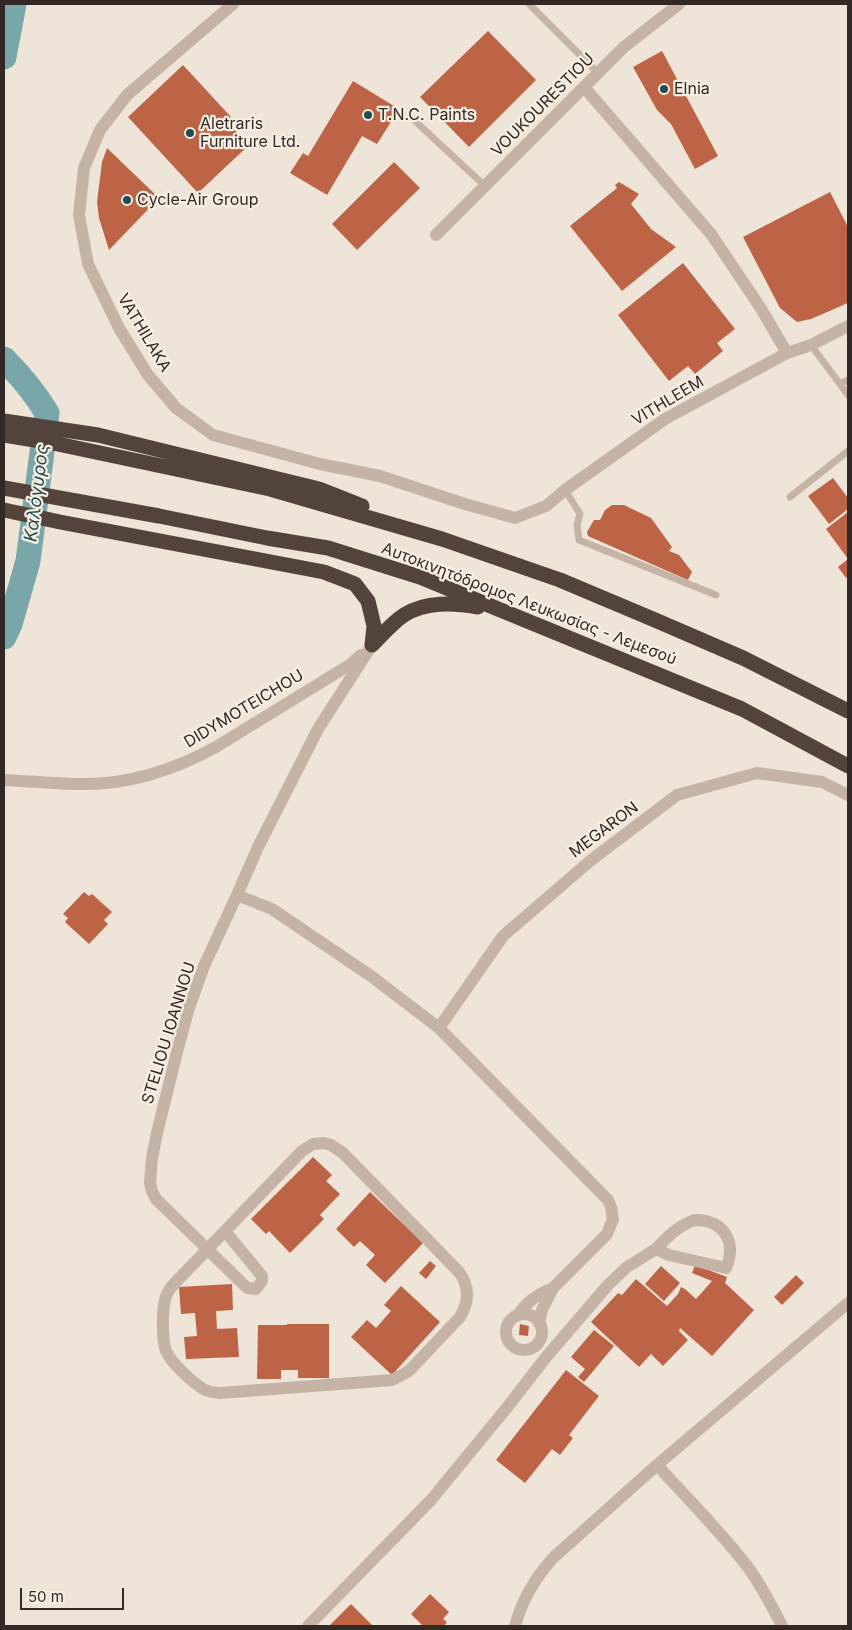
<!DOCTYPE html>
<html>
<head>
<meta charset="utf-8">
<style>
	body { margin:0 }
	#map { position:relative; width:852px; height:1630px; overflow:hidden; background:#efe4d8; font-family:Inter,sans-serif }
	canvas { display:block }
	.frame { position:absolute; inset:0; border:5px solid #322926; pointer-events:none }
	.scale { position:absolute; left:20px; top:1588px; width:104px; height:22px; box-sizing:border-box; border:2px solid #322926; border-top:0; padding-left:6px; font-size:15px; line-height:18px; white-space:nowrap; color:#322926; -webkit-text-stroke:4px #f7eee3; paint-order:stroke }
</style>
</head>
<body>
<div id="map">
<canvas width="852" height="1630"></canvas>
<div class="frame"></div>
<div class="scale">50 m</div>
</div>
<script>
const g = document.querySelector('canvas').getContext('2d');
g.lineJoin = 'round';
function stroke(path, color, width, dash) {
  g.strokeStyle = color;
  g.lineWidth = width;
  g.lineCap = dash ? 'butt' : 'round';
  g.setLineDash(dash || []);
  g.stroke(path);
}
function fillPath(path, color) {
  g.fillStyle = color;
  g.fill(path, 'evenodd');
}
function drawText(font, color, halo, rows, align = 'center') {
  g.font = font + ' Inter,sans-serif';
  g.lineWidth = 4.5;
  g.setLineDash([]);
  g.textBaseline = 'middle';
  g.strokeStyle = halo;
  g.fillStyle = color;
  for (const [text, x, y, turn = 0] of rows) {
    g.save();
    g.translate(x, y);
    g.rotate((+turn || 0) * Math.PI / 180);
    g.textAlign = isNaN(turn) ? turn : align;
    if (halo) g.strokeText(text, 0, 0);
    g.fillText(text, 0, 0);
    g.restore();
  }
}
stroke(new Path2D(`
	M 4,57 L 14,4
	M 4,359 C 21,376 35,393 47,413 L 28,561 L 10,624 L 4,637`), '#79a7a9', 25);
fillPath(new Path2D(`
	M 488,31 L 536,80 L 469,147 L 420,97 Z
	M 662,51 L 718,156 L 695,169 L 671,124 L 657,110 L 633,67 Z
	M 183,65 L 231,117 L 226,121 L 249,145 L 198,193 L 128,117 Z
	M 353,81 L 399,109 L 377,144 L 362,136 L 327,195 L 290,173 L 303,153 L 308,156 Z
	M 107,148 L 159,198 L 109,250 L 99,218 L 97,202 L 102,162 Z
	M 394,162 L 420,188 L 357,250 L 332,224 Z
	M 619,182 L 639,194 L 631,204 L 651,229 L 676,247 L 622,291 L 570,226 L 617,188 L 615,185 Z
	M 830,192 L 848,227 L 848,303 L 811,319 L 797,322 L 780,308 L 743,237 Z
	M 683,263 L 735,329 L 717,343 L 723,351 L 695,374 L 688,366 L 669,381 L 618,315 Z
	M 833,478 L 848,498 L 848,509 L 829,524 L 808,496 Z
	M 612,505 L 624,505 L 651,518 L 672,547 L 669,551 L 679,555 L 692,572 L 688,580 L 588,536 L 587,532 L 594,520 L 600,520 L 605,510 Z
	M 848,512 L 848,576 L 846,578 L 838,567 L 848,559 L 826,529 Z
	M 84,892 L 89,896 L 92,894 L 112,912 L 104,920 L 108,924 L 89,944 L 65,922 L 68,918 L 63,914 Z
	M 313,1157 L 332,1175 L 326,1181 L 340,1194 L 320,1215 L 324,1219 L 290,1253 L 269,1231 L 266,1234 L 251,1219 Z
	M 370,1192 L 423,1243 L 385,1283 L 366,1265 L 375,1255 L 360,1241 L 354,1247 L 336,1229 Z
	M 430,1261 L 436,1266 L 426,1279 L 419,1273 Z
	M 695,1265 L 727,1277 L 725,1283 L 754,1310 L 712,1356 L 680,1328 L 679,1331 L 688,1340 L 663,1366 L 651,1354 L 639,1367 L 591,1322 L 618,1293 L 622,1295 L 636,1279 L 667,1306 L 678,1294 L 681,1287 L 685,1289 L 696,1299 L 712,1281 L 692,1273 Z
	M 661,1266 L 680,1283 L 664,1301 L 645,1284 Z
	M 796,1275 L 804,1283 L 782,1305 L 774,1297 Z
	M 232,1284 L 233,1310 L 216,1311 L 217,1329 L 237,1328 L 239,1357 L 186,1359 L 184,1337 L 197,1336 L 195,1313 L 181,1314 L 179,1287 Z
	M 401,1286 L 440,1322 L 392,1375 L 351,1337 L 367,1320 L 376,1328 L 391,1311 L 384,1305 Z
	M 287,1324 L 329,1324 L 329,1378 L 298,1378 L 298,1370 L 281,1370 L 281,1379 L 257,1379 L 258,1325 L 287,1325 Z
	M 520,1324 L 529,1326 L 528,1336 L 519,1335 Z
	M 594,1330 L 614,1346 L 584,1382 L 578,1377 L 585,1369 L 571,1357 Z
	M 566,1370 L 599,1396 L 569,1435 L 573,1438 L 560,1455 L 552,1449 L 525,1483 L 496,1460 Z
	M 430,1594 L 449,1612 L 443,1619 L 447,1622 L 444,1626 L 423,1626 L 411,1614 Z
	M 351,1604 L 373,1626 L 329,1626 Z`), '#bd6447');
stroke(new Path2D(`
	M 529,4 L 598,73
	M 415,121 L 485,186
	M 811,345 L 848,395
	M 840,384 L 848,380
	M 565,490 L 580,514 L 577,525 L 579,540 L 716,595
	M 790,497 L 848,451`), '#c5b4a5', 7);
stroke(new Path2D(`
	M 233,4 L 127,95 L 100,130 L 84,168 L 79,215 L 88,264 L 119,328 L 148,375 L 176,408 L 213,435 L 320,464 L 380,476 L 465,504 L 515,518 L 546,506 L 565,490 L 665,419 L 787,353 L 811,345 L 848,326
	M 584,87 L 711,234 L 760,307 L 787,353
	M 436,235 L 624,47 L 679,4
	M 4,780 C 29,781 55,784 80,784 C 129,785 174,770 216,747 L 351,664 L 361,655
	M 237,895 L 272,909 L 371,976 L 439,1028 L 608,1200 L 611,1207 L 613,1219 L 607,1234 L 553,1288 L 542,1310 L 539,1323
	M 439,1028 L 503,936 L 590,861 L 677,795 L 757,773 L 822,782 L 848,795
	M 324,1143 L 331,1145 L 343,1153 L 459,1272 C 470,1287 469,1302 460,1317 L 410,1370 L 404,1374 L 392,1380 L 220,1393 C 215,1393 210,1392 205,1390 C 194,1384 171,1363 166,1351 C 162,1341 162,1311 165,1300 C 166,1295 169,1290 172,1286 L 302,1151 L 313,1144 Z
	M 695,1220 C 724,1220 737,1242 726,1268 L 669,1255 L 656,1249 C 667,1237 679,1225 695,1220 Z
	M 225,1231 L 262,1276 L 262,1281 L 256,1289 L 248,1288 L 244,1285 L 156,1199 L 152,1191 L 150,1183 L 152,1158 L 157,1133 L 177,1052 L 189,1008 L 204,966 L 237,895 L 258,847 L 318,729 L 372,645
	M506 1332a18 18 0 1 1 36 0a18 18 0 1 1-36 0Z
	M 517,1316 C 527,1302 537,1294 553,1288
	M 657,1465 C 687,1498 720,1531 747,1566 C 761,1585 772,1606 782,1626
	M 308,1626 L 431,1500 L 505,1410 L 547,1356 L 608,1285 L 627,1267 L 656,1249
	M 515,1626 C 522,1600 535,1578 553,1558 L 657,1465 L 848,1303`), '#c5b4a5', 12);
stroke(new Path2D(`
	M 4,421 L 98,435 L 319,489 L 362,506
	M 4,435 L 53,443 L 270,489 L 442,539 L 560,580 L 655,620 L 743,658 L 848,711
	M 4,488 L 159,516 L 267,538 L 328,548 L 420,577 L 742,709 L 848,766
	M 4,510 L 60,522 L 324,572 L 355,584 L 368,601 L 374,626 L 372,645
	M 372,645 C 382,635 392,623 404,615 C 426,601 454,603 478,607`), '#52443d', 15);
for (const [x, y, r, color] of [
	[664,89,5,"#1f4d50"],
	[368,115,5,"#1f4d50"],
	[190,133,5,"#1f4d50"],
	[127,200,5,"#1f4d50"]
]) {
  const dot = new Path2D();
  dot.arc(x, y, r, 0, 2 * Math.PI);
  g.fillStyle = color;
  g.fill(dot);
  stroke(dot, '#f7eee3', 2);
}
drawText('16px', '#322926', '#f7eee3', [
	["Elnia",674,89],
	["T.N.C. Paints",378,115],
	["Aletraris",200,124],
	["Furniture Ltd.",200,142],
	["Cycle-Air Group",137,200]
], 'left');
drawText('16px', '#322926', '#f7eee3', [
	["VOUKOURESTIOU",543,105,-45],
	["VATHILAKA",144,333,59],
	["VITHLEEM",668,401,-31],
	["Αυτοκινητόδρομος Λευκωσίας - Λεμεσού",529,604,21],
	["DIDYMOTEICHOU",244,709,-31],
	["MEGARON",604,830,-37],
	["STELIOU IOANNOU",169,1033,-73]
]);
drawText('italic 18px', '#1f4d50', '#f7eee3', [
	["Καλόγυρος",37,493,-83]
]);
</script>
</body>
</html>
